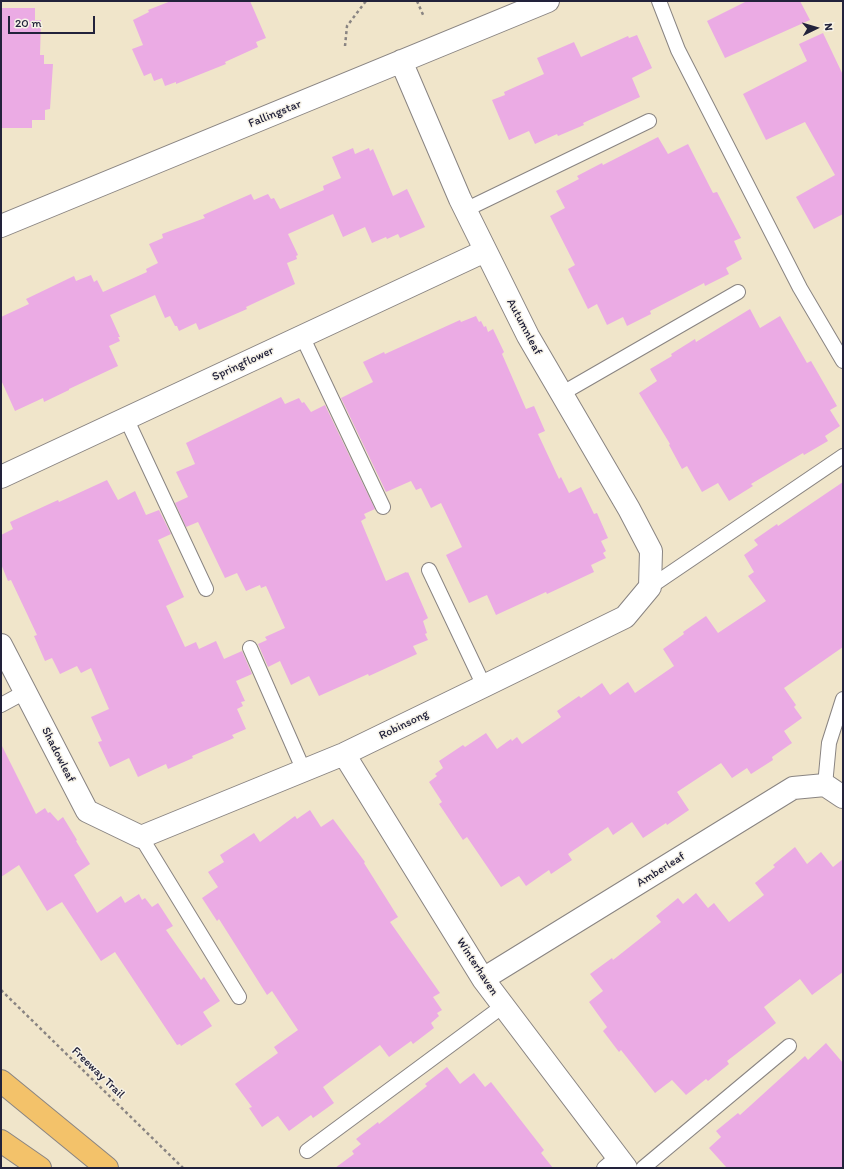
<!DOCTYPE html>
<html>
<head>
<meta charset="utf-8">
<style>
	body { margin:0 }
	#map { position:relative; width:844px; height:1169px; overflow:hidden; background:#f0e5ca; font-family:Itim,sans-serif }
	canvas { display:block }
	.frame { position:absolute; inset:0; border:2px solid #22223b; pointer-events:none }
	.north { position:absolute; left:796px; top:8px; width:40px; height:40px; -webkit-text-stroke:3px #f7f3e8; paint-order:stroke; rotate:85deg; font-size:11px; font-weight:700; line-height:16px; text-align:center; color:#22223b }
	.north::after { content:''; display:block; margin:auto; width:14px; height:18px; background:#22223b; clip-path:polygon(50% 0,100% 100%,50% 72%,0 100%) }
	.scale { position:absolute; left:8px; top:16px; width:87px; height:18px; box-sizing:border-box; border:2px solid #22223b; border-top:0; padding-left:5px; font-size:12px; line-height:14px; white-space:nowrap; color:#22223b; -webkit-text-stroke:3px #f7f3e8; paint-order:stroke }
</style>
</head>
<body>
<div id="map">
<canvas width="844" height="1169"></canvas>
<div class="frame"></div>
<div class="north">N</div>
<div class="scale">20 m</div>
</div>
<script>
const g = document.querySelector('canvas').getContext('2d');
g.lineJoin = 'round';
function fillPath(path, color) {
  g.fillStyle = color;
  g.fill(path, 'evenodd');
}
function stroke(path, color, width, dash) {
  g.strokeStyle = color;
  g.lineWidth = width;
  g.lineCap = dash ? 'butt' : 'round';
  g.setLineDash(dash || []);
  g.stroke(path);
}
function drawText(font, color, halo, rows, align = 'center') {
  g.font = font + ' Itim,sans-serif';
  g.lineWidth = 3;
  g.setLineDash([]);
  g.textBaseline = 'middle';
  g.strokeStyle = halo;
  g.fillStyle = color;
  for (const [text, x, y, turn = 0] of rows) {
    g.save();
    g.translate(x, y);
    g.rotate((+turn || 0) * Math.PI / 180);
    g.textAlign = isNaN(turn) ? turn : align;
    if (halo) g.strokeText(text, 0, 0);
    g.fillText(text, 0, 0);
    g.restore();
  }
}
fillPath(new Path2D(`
	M 171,1 L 250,1 L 266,38 L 256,42 L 258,47 L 225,62 L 226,64 L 176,84 L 176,82 L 165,86 L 162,78 L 154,81 L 151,73 L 144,76 L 132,49 L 143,45 L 133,20 L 149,12 L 148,10 Z
	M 747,1 L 800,1 L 810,20 L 725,58 L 707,21 Z
	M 1,8 L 35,8 L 35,20 L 41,20 L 40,55 L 44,55 L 44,64 L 53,64 L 50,109 L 45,110 L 45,120 L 32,120 L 32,128 L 1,128 Z
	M 823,33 L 843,75 L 843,214 L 814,229 L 796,197 L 835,175 L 805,122 L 766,140 L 743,94 L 807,61 L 799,44 Z
	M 637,35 L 652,68 L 632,78 L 640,97 L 583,123 L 584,125 L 558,136 L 557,134 L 535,144 L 529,131 L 509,140 L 492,100 L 505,95 L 504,92 L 544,74 L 537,58 L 574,42 L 581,57 L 628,36 L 629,38 Z
	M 658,137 L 668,154 L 688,144 L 713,193 L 717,192 L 741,238 L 734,241 L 742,259 L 726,268 L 729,274 L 705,286 L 704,283 L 650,311 L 651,314 L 627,326 L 623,317 L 607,325 L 597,304 L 588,309 L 568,269 L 575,265 L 550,216 L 565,208 L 556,191 L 579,179 L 577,176 L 602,163 L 603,165 Z
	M 353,148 L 355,154 L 369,148 L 370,151 L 373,149 L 393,196 L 407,189 L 425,227 L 400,238 L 398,234 L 387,239 L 386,237 L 372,243 L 365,227 L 343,237 L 333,214 L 288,234 L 298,255 L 296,256 L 297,259 L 287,263 L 295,284 L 246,307 L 247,309 L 199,330 L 196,323 L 179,331 L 177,326 L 175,326 L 170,316 L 165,318 L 155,295 L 110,315 L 120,337 L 118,337 L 120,341 L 109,346 L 118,366 L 69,389 L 69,390 L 44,402 L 43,398 L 15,411 L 1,380 L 1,317 L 29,304 L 26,299 L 74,276 L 76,281 L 91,275 L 94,282 L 97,280 L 103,292 L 147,272 L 146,269 L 158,263 L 149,244 L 163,238 L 162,234 L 205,218 L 203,215 L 251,194 L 254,200 L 268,194 L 271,199 L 274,198 L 280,209 L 324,190 L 323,186 L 341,178 L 332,157 Z
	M 750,309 L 760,328 L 780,316 L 807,363 L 811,361 L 837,406 L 830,410 L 840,426 L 825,436 L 828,441 L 804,455 L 803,453 L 751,484 L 753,486 L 729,501 L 718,483 L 702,492 L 687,466 L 682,469 L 669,445 L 670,444 L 639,393 L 657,381 L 650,369 L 672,356 L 671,354 L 695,339 L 696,342 Z
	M 476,316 L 479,322 L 481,321 L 484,327 L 486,326 L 488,332 L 493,329 L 504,352 L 502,354 L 526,409 L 534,406 L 545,431 L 538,434 L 559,479 L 561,477 L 569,493 L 581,487 L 594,514 L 597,513 L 608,538 L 601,541 L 606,551 L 603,553 L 606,558 L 591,565 L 594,572 L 547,594 L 546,592 L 496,615 L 487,595 L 469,603 L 446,555 L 462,547 L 441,503 L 431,508 L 421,488 L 416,490 L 411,481 L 386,492 L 341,398 L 373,382 L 363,362 L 384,352 L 385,354 L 460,320 L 461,322 Z
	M 281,397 L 285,404 L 299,398 L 302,403 L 304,402 L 311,412 L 325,405 L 375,509 L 364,514 L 366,518 L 361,521 L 386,581 L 406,572 L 407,573 L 408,572 L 428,618 L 423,621 L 427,633 L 425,634 L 428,640 L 413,646 L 417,654 L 369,676 L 368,674 L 319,696 L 309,676 L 291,685 L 280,661 L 268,667 L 258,644 L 267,640 L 265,637 L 285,628 L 266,586 L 261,588 L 260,585 L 246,591 L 237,573 L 225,578 L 198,522 L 186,527 L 175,503 L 188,497 L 176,472 L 195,464 L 186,443 Z
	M 107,480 L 118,500 L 135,491 L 146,515 L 159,510 L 171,534 L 158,540 L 184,597 L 166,606 L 185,647 L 196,642 L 199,649 L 216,641 L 224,659 L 242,651 L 252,674 L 236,681 L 245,701 L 241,702 L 243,706 L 237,709 L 246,729 L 232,735 L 234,738 L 192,756 L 193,758 L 168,769 L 166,764 L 138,777 L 129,758 L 110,767 L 98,742 L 102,741 L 91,717 L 109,709 L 91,668 L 81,673 L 77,666 L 60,674 L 52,658 L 45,661 L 34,636 L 37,635 L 11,580 L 8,581 L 1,564 L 1,535 L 13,529 L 10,522 L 58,500 L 59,502 Z
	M 843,482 L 843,647 L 784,688 L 796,705 L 794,707 L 802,718 L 784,731 L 792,743 L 772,757 L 773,760 L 751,774 L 747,768 L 732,778 L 721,763 L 677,792 L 689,810 L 667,825 L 666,823 L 643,838 L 632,822 L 613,835 L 608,827 L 568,854 L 572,860 L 551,874 L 549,870 L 526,886 L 519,876 L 501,887 L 467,837 L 463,840 L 439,804 L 442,802 L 429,782 L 437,776 L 435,774 L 443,768 L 439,761 L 463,745 L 465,747 L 486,733 L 497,749 L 511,739 L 512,741 L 517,737 L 522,744 L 561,717 L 557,711 L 579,696 L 581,698 L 602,683 L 610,695 L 628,682 L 635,693 L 674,666 L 663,649 L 684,634 L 683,632 L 706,616 L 718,633 L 766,601 L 748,576 L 754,572 L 744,555 L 758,545 L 754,540 L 777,524 L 778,526 Z
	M 1,744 L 36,814 L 45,808 L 48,813 L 50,812 L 58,821 L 63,817 L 77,840 L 76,841 L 90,864 L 74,875 L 97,913 L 121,896 L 125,903 L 139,894 L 142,900 L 145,898 L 152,907 L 158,903 L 173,926 L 166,930 L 201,980 L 204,977 L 220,1001 L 203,1012 L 212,1026 L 181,1046 L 180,1044 L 177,1045 L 115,952 L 101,961 L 62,902 L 47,911 L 19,865 L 1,877 Z
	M 310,810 L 321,827 L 333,819 L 365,862 L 364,863 L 398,917 L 390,922 L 440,993 L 433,997 L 442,1010 L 437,1013 L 439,1016 L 431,1023 L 434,1028 L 413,1044 L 411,1041 L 389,1057 L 380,1045 L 323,1087 L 334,1103 L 313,1118 L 311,1115 L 289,1131 L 278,1116 L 262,1127 L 249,1108 L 252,1107 L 235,1084 L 278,1053 L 274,1047 L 298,1030 L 272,991 L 267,995 L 219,919 L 217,921 L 202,898 L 218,887 L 208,872 L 224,862 L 220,855 L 254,833 L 260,842 L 295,816 L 297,819 Z
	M 795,847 L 807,864 L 821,852 L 833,867 L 843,859 L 843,972 L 812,995 L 800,979 L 764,1007 L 776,1023 L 727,1061 L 729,1064 L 708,1081 L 706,1079 L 686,1095 L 672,1080 L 655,1093 L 621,1050 L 619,1052 L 603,1031 L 607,1027 L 589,1002 L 603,991 L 590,974 L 612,958 L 613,960 L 661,922 L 656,916 L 678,898 L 683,904 L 696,893 L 708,908 L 714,903 L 729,922 L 764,895 L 755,883 L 775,867 L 773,865 Z
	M 826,1043 L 843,1063 L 843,1168 L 727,1168 L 709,1148 L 721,1137 L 716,1131 L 738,1113 L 740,1115 L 805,1056 L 808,1060 Z
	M 447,1067 L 460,1084 L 474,1073 L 485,1087 L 491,1082 L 544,1150 L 541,1153 L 553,1168 L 335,1168 L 354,1154 L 352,1151 L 361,1144 L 356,1139 L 378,1122 L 379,1124 L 427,1086 L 425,1084 Z`), '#ebabe4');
const service = new Path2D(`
	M 659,1 L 678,50 L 800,288 L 843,361
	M 465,210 L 649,121
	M 302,336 L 383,507
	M 561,394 L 738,292
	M 126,418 L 206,589
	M 429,570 L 484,686
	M 650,587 L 843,456
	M 250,648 L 304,771
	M 1,705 L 25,692
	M 825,785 L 829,743 L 843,699
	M 141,837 L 239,997
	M 307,1151 L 503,1006
	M 604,1168 L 617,1157
	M 643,1168 L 789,1046`);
const minor = new Path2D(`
	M 1,226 L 548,1
	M 1,477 L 485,251
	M 1,645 L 87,811 L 141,837 L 344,754 L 484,686 L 625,617 L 650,587 L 651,551 L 629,509 L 528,336 L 460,199 L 401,61
	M 344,754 L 483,979 L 626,1168
	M 483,979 L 793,788 L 825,785 L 843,797`);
const primary = new Path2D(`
	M 1,1141 L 40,1168`);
const motorway = new Path2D(`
	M 1,1081 L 107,1168`);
stroke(service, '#898482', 16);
stroke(minor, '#898482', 24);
stroke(primary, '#898482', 24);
stroke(motorway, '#898482', 24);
stroke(new Path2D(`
	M 417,1 L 424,17
	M 345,46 L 347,26 L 366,1
	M 1,990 L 183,1168`), '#898482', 2.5, [3, 3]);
stroke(service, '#fff', 14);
stroke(minor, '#fff', 22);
stroke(primary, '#f3c26a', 22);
stroke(motorway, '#f3c26a', 22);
drawText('12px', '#22223b', '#f7f3e8', [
	["Fallingstar",275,114,-22],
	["Autumnleaf",524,327,62],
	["Springflower",243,364,-25],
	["Robinsong",404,725,-26],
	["Shadowleaf",58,755,63],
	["Amberleaf",661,870,-32],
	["Winterhaven",477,967,57],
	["Freeway Trail",98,1073,44]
]);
</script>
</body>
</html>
